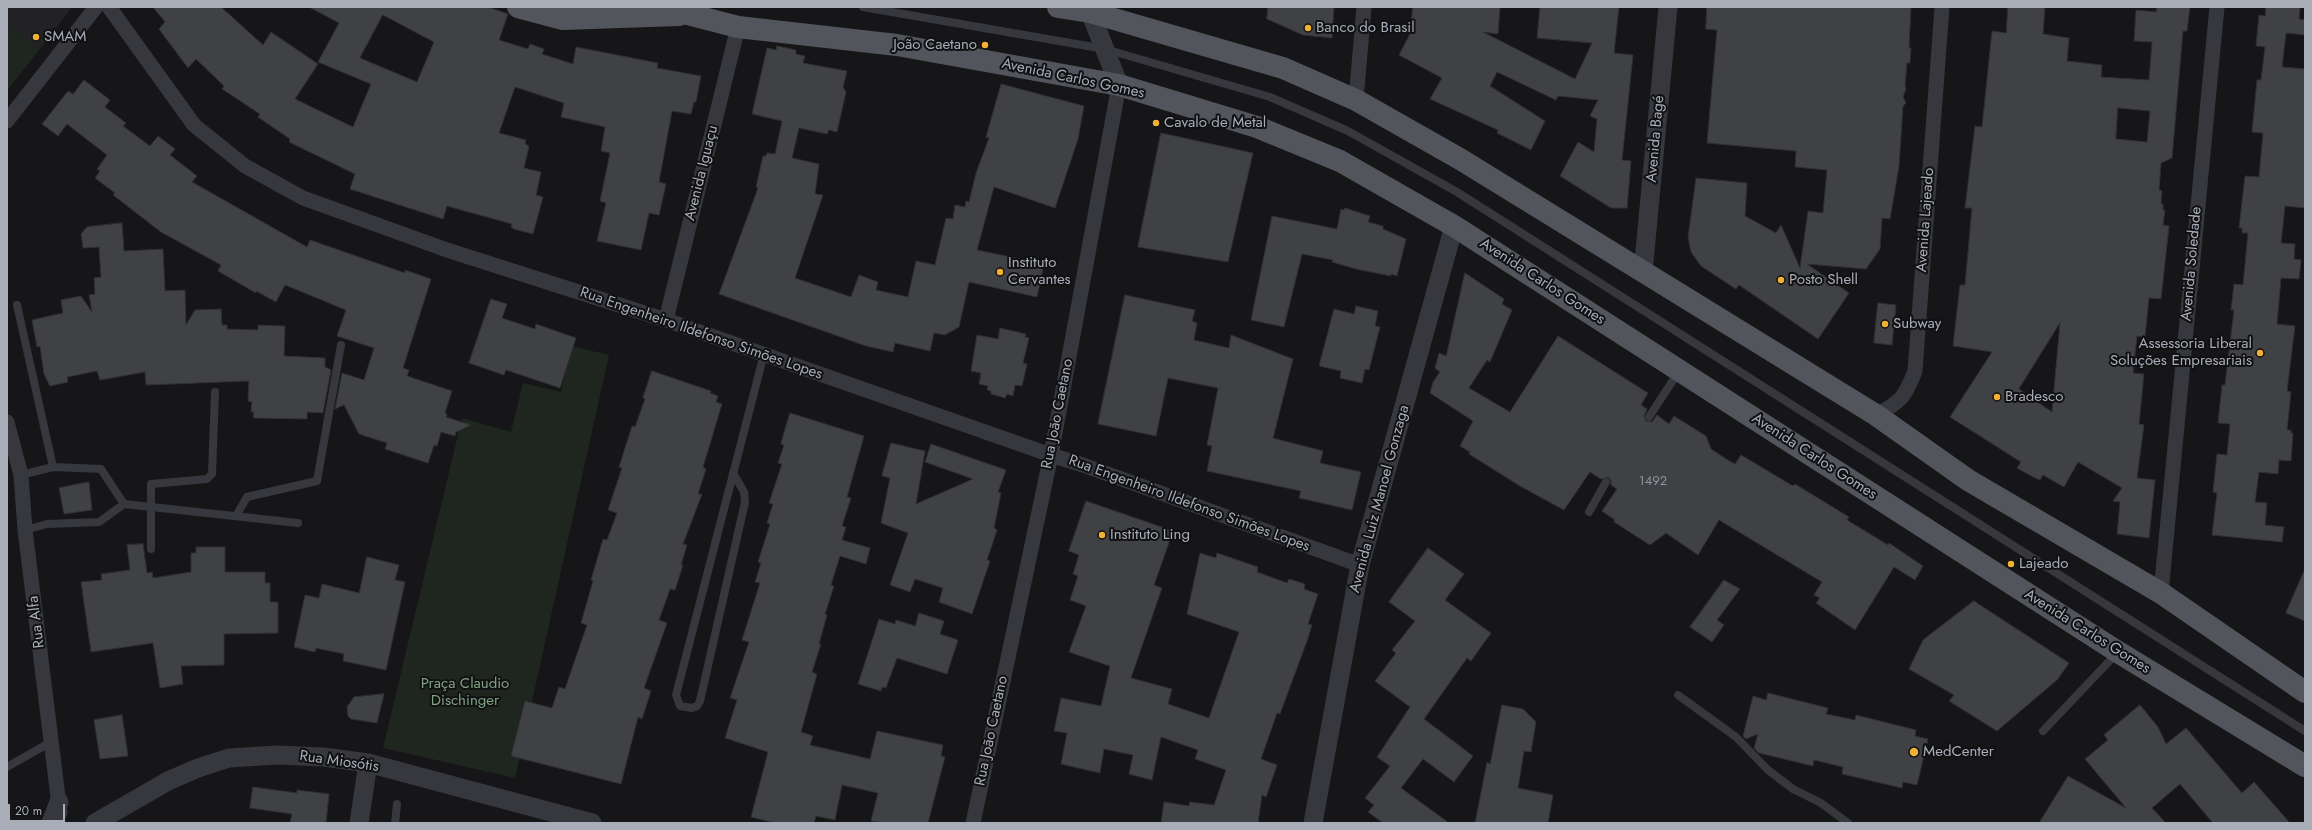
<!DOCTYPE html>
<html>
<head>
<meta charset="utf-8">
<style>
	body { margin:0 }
	#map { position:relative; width:2312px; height:830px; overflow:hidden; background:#161618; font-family:Jost,sans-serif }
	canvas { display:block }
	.frame { position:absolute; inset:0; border:8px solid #a8adb8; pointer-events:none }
	.scale { position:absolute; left:8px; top:804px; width:57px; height:18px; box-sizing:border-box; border:2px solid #a8adb8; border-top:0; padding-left:5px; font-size:12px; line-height:14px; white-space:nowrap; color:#a8adb8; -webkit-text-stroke:3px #111113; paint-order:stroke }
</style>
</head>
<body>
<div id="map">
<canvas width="2312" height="830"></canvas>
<div class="frame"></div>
<div class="scale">20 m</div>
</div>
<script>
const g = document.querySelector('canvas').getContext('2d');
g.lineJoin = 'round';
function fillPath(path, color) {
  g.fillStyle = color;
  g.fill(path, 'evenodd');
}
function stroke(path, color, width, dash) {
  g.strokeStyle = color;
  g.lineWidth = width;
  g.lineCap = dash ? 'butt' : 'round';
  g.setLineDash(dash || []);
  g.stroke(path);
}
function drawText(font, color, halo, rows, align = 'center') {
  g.font = font + ' Jost,sans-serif';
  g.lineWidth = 4;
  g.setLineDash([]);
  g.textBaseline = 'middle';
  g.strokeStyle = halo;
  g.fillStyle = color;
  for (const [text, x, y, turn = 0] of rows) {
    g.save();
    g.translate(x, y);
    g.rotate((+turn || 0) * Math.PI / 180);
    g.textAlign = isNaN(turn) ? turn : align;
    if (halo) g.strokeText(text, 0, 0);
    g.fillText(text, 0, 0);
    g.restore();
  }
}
fillPath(new Path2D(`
	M 7,7 L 72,7 L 40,49 L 7,25 Z`), '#222225');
fillPath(new Path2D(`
	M 7,25 L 40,49 L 7,91 Z
	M 571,346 L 609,355 L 515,778 L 383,748 L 462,418 L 511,432 L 523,383 L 561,392 Z`), '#1e261f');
const building = new Path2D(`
	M 153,7 L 221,7 L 263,45 L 271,32 L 318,64 L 295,99 L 353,127 L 371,84 L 318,62 L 339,23 L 309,7 L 488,7 L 508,14 L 499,40 L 528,49 L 530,44 L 544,49 L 542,54 L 573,64 L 576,47 L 658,63 L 657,68 L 701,76 L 696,102 L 694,102 L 691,114 L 672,111 L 659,182 L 666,184 L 659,215 L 649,213 L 641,250 L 597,241 L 606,203 L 600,201 L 610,153 L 601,151 L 605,127 L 561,117 L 564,103 L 515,87 L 499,133 L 526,140 L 525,144 L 529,146 L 524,168 L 541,172 L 536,195 L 543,197 L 533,234 L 514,229 L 511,227 L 512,224 L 447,206 L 443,219 L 350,189 L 355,174 L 289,142 L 290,139 L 258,117 L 260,114 L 222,89 L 224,86 L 196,59 L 188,68 L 159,29 L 165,22 ZM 383,15 L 434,42 L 417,82 L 360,58 Z
	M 1268,7 L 1334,7 L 1332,38 L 1303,35 L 1267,19 Z
	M 1413,7 L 1500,7 L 1498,34 L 1483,32 L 1575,79 L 1592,43 L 1537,38 L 1540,7 L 1619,7 L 1614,53 L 1633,55 L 1622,160 L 1631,161 L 1627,208 L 1611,208 L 1560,176 L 1578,142 L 1594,152 L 1597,119 L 1590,116 L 1598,100 L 1558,96 L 1556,100 L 1497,72 L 1490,86 L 1545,121 L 1531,150 L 1497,133 L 1498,130 L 1430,99 L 1442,78 L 1399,55 L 1410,34 Z
	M 1707,7 L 1911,7 L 1909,48 L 1911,48 L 1910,63 L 1907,63 L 1905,86 L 1906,89 L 1903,97 L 1906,103 L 1903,106 L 1899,166 L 1890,219 L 1882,218 L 1880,249 L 1866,269 L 1807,264 L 1849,293 L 1818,339 L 1739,285 L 1736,289 L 1701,266 L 1691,252 L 1688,237 L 1696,178 L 1747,183 L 1745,216 L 1776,233 L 1781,225 L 1800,268 L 1808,211 L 1823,213 L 1827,170 L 1795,167 L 1796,151 L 1707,143 L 1717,30 L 1706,29 Z
	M 2008,7 L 2045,7 L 2043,34 L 2069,38 L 2067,61 L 2102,65 L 2101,77 L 2149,80 L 2152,42 L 2134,41 L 2136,10 L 2156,12 L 2157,7 L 2190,7 L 2187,31 L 2183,31 L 2172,158 L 2161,163 L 2159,190 L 2162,191 L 2161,204 L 2163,204 L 2163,210 L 2165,210 L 2163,225 L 2169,226 L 2161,299 L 2149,298 L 2145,337 L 2137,336 L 2133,373 L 2144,374 L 2139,424 L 2144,425 L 2137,478 L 2155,480 L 2149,538 L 2117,534 L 2120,502 L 2113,501 L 2122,488 L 2078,462 L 2064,487 L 2043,475 L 2040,480 L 2033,477 L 2017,468 L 2021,462 L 1950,417 L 1992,352 L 1953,346 L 1960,285 L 1965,285 L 1972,208 L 1965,208 L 1975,126 L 1982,127 L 1992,31 L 2006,33 ZM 2118,108 L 2150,111 L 2147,142 L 2116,139 ZM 2060,323 L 2052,412 L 2019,389 Z
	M 2266,7 L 2300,7 L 2299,19 L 2305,20 L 2305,35 L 2286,33 L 2282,67 L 2305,69 L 2305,208 L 2285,206 L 2281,243 L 2295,244 L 2294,259 L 2301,260 L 2299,279 L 2281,278 L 2277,324 L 2295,326 L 2287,391 L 2291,392 L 2287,430 L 2291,430 L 2291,433 L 2293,433 L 2291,461 L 2279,460 L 2278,474 L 2259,472 L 2255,502 L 2267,503 L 2265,525 L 2284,527 L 2282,542 L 2212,535 L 2217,493 L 2213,492 L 2217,454 L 2227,455 L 2230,424 L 2218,423 L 2222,385 L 2225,385 L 2234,310 L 2231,310 L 2234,284 L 2243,285 L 2248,233 L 2242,233 L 2242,228 L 2239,228 L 2245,176 L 2259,177 L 2263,133 L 2252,132 L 2257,80 L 2261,80 L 2265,47 L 2256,46 L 2259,15 L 2265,16 Z
	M 777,46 L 796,50 L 796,54 L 805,56 L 803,63 L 847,71 L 843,87 L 846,92 L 837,132 L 829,130 L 827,134 L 799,128 L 792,158 L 819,164 L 815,194 L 823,195 L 795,278 L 851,297 L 859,275 L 878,282 L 876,290 L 908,297 L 916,261 L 935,265 L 946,218 L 953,219 L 955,205 L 965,207 L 966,201 L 969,202 L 976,173 L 989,138 L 986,137 L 1001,84 L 1084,106 L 1078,139 L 1055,208 L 994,187 L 977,250 L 1044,264 L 1037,297 L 969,282 L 959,327 L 945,335 L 934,333 L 930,351 L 895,343 L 893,352 L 866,346 L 719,294 L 758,188 L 756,187 L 763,156 L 766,156 L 767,153 L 775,154 L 782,121 L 752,114 L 767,48 L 776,50 Z
	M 84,80 L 110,100 L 105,107 L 126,123 L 123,126 L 150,146 L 158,136 L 175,149 L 170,155 L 197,176 L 192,182 L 307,247 L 310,240 L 405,273 L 405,270 L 431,279 L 403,368 L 409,370 L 407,376 L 452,391 L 445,413 L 447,414 L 446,417 L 471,425 L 456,432 L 455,436 L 441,432 L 437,446 L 434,445 L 428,463 L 385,449 L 387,443 L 359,434 L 344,405 L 335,409 L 342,373 L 364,380 L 374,348 L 337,336 L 346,310 L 285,285 L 276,302 L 256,291 L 256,293 L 218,271 L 221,265 L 161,232 L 113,195 L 115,193 L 95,178 L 100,171 L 97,169 L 107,155 L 67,124 L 58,136 L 42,124 L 68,91 L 73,94 Z
	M 1161,133 L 1253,153 L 1228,262 L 1138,247 Z
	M 1345,208 L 1370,216 L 1368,222 L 1383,226 L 1383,229 L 1406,239 L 1397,276 L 1391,274 L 1391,276 L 1356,269 L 1332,262 L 1333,260 L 1302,254 L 1284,327 L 1251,320 L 1272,216 L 1337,229 L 1341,209 L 1344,210 Z
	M 122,223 L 124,251 L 163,249 L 165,291 L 185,290 L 186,325 L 195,310 L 221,309 L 222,325 L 227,325 L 227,329 L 258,330 L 258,325 L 285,326 L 284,356 L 325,358 L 325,367 L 331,370 L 323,413 L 307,412 L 307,419 L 253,418 L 254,412 L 251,412 L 252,402 L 248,401 L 249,381 L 146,385 L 145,372 L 100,380 L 97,371 L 67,377 L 68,382 L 50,386 L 44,374 L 40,346 L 37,347 L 32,320 L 63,313 L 61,300 L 81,296 L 92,312 L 89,295 L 95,294 L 94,278 L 101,277 L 99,247 L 83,248 L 81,234 L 87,227 Z
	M 1465,273 L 1504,299 L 1502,304 L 1512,310 L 1490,362 L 1487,360 L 1469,388 L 1510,412 L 1558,336 L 1648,393 L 1641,405 L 1647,409 L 1644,416 L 1646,421 L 1652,422 L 1657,415 L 1669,424 L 1674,416 L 1706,436 L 1711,449 L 1731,462 L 1735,464 L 1741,455 L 1793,486 L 1795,484 L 1849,517 L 1847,520 L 1888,545 L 1889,543 L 1923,566 L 1915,580 L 1894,567 L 1855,630 L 1816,603 L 1820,598 L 1814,595 L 1822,582 L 1719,520 L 1698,555 L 1666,533 L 1650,545 L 1614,522 L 1615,520 L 1602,511 L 1617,489 L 1611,485 L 1611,480 L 1608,477 L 1601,479 L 1590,472 L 1564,510 L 1520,486 L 1469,454 L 1470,452 L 1460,446 L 1473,421 L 1430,393 L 1433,382 L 1440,372 L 1435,368 L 1439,353 L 1446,356 Z
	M 1125,295 L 1195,310 L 1192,321 L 1197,323 L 1194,340 L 1229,348 L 1231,335 L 1293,359 L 1273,438 L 1323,451 L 1320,463 L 1361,472 L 1352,510 L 1299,498 L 1301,491 L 1207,471 L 1212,446 L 1207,445 L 1218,388 L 1168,378 L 1156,436 L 1098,424 Z
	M 491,299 L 507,304 L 502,318 L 535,329 L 536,324 L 576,338 L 560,388 L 506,370 L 504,375 L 469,363 Z
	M 1878,303 L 1896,305 L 1892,345 L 1874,343 Z
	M 1356,306 L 1378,311 L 1375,326 L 1380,327 L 1369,370 L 1365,369 L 1362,383 L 1340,378 L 1341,371 L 1319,366 L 1334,309 L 1354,314 Z
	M 1000,328 L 1026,334 L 1025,337 L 1029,338 L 1023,363 L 1027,364 L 1022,386 L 1015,385 L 1013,396 L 1007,394 L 1005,398 L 991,394 L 991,391 L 987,390 L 988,386 L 979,384 L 981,373 L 971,371 L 977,335 L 998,339 Z
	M 652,371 L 711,391 L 710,393 L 718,396 L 716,402 L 722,404 L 703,467 L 706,469 L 698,494 L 702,494 L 683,544 L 687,545 L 681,565 L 683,565 L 675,590 L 670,589 L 659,620 L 667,623 L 644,688 L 651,691 L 642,719 L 638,717 L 621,784 L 511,756 L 525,701 L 552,708 L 559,687 L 565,689 L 587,625 L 581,623 L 593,581 L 591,580 L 603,539 L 607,540 L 617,513 L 608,510 L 622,468 L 619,467 L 632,426 L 635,427 L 645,399 L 643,398 Z
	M 790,413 L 864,436 L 847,497 L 851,498 L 842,526 L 846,527 L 842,540 L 870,548 L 866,564 L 840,556 L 831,585 L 834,586 L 825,614 L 827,615 L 819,644 L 821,644 L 812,672 L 817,674 L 801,732 L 813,736 L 810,745 L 870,759 L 877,731 L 943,745 L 941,756 L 945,757 L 928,823 L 883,823 L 871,821 L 878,793 L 842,785 L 835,820 L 816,816 L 814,823 L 775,823 L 751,817 L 768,752 L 725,738 L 737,700 L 730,698 L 749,642 L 742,640 L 760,583 L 755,582 L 761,563 L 758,562 L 770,524 L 767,523 L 773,504 L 769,503 L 782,464 L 778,463 L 784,445 L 781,444 Z
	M 891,443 L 925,451 L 916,504 L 973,479 L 925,462 L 931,444 L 1006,470 L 998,492 L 1001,493 L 994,528 L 997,530 L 987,560 L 990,561 L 972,614 L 939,602 L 943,588 L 915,579 L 910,592 L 890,585 L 908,533 L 881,523 L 890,478 L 882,476 Z
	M 89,482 L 92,510 L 64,514 L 59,488 Z
	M 1086,501 L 1173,531 L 1154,585 L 1162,588 L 1131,678 L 1172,689 L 1168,704 L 1209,718 L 1239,632 L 1187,614 L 1200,553 L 1216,558 L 1217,553 L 1258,567 L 1257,572 L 1287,583 L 1289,579 L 1305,584 L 1304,589 L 1318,594 L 1308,624 L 1312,625 L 1307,641 L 1280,714 L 1277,713 L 1261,759 L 1277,765 L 1266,797 L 1262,795 L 1258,823 L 1161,823 L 1164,802 L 1189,806 L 1190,802 L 1214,805 L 1226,770 L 1195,759 L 1198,750 L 1161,737 L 1152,780 L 1129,774 L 1133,755 L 1104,749 L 1100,773 L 1061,764 L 1067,733 L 1054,731 L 1061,698 L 1101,706 L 1110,666 L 1069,652 L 1086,606 L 1070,600 L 1078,576 L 1073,574 L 1079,555 L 1069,551 Z
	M 143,544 L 147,573 L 152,572 L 153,578 L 191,572 L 191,553 L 196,553 L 196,547 L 225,547 L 225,572 L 265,572 L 265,583 L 270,583 L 270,602 L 278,602 L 278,633 L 224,634 L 224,665 L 181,666 L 183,684 L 160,688 L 153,643 L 91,652 L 81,582 L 102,580 L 101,574 L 130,570 L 127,545 Z
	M 1428,548 L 1464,574 L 1445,600 L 1491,633 L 1471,661 L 1467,658 L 1424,719 L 1473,756 L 1454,782 L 1423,759 L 1401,788 L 1449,823 L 1383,823 L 1368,812 L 1374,805 L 1365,798 L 1390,766 L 1377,757 L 1410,707 L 1375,681 L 1396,653 L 1392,650 L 1415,621 L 1389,602 Z
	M 367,557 L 399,565 L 395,580 L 405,582 L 386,670 L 343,661 L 344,654 L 316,648 L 315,652 L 294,647 L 305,595 L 319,598 L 322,584 L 359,593 Z
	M 2305,569 L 2305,621 L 2286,613 Z
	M 1724,580 L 1740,589 L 1717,620 L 1724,625 L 1712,642 L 1690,627 Z
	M 1974,601 L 2069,663 L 2058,679 L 1997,731 L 1949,701 L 1954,695 L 1909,669 L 1923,640 Z
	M 919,613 L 944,621 L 940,634 L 958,640 L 947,674 L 897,658 L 886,688 L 882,687 L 881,691 L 858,684 L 879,619 L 895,624 L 896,620 L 915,626 Z
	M 1768,693 L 1828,708 L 1826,714 L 1855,720 L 1856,715 L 1916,730 L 1915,736 L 1928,739 L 1917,785 L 1903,782 L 1902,788 L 1842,774 L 1843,767 L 1814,760 L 1813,766 L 1759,753 L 1754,748 L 1758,734 L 1746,739 L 1743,736 L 1753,696 L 1766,700 Z
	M 384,694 L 377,723 L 351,719 L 348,716 L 347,707 L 354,697 Z
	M 1502,705 L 1523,709 L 1536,722 L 1531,752 L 1524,751 L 1518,788 L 1553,795 L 1548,823 L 1475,823 L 1487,762 L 1490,764 Z
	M 2140,705 L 2158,727 L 2166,744 L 2186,728 L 2242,793 L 2254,782 L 2290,823 L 2213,823 L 2180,784 L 2152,808 L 2166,823 L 2039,823 L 2068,776 L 2126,808 L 2085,759 L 2108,740 L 2104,735 Z
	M 122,715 L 128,756 L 100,759 L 94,720 Z
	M 253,787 L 297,793 L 297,790 L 329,794 L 326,823 L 290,823 L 292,814 L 250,808 Z`);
fillPath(building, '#404145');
stroke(building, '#303034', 1);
stroke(new Path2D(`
	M 863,7 L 1105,49 L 1270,97 L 1348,131 L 1457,192 L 2305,731
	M 17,305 L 53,467
	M 1649,417 L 1679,371
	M 733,473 L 744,492 L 745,502 L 700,701 L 697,706 L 692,708 L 680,706 L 676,695 L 764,354
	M 21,475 L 53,467 L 101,469 L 124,504
	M 1589,512 L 1606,482
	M 236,516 L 247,497 L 251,496 L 317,481 L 341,345
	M 25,530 L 47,524 L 99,522 L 124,504 L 298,523
	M 151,549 L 151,484 L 207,479 L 212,474 L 215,392
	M 1678,695 L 1736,737 L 1768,770 L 1793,789 L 1821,803 L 1848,823
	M 2043,731 L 2117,653
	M 7,767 L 51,742
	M 395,823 L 397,804`), '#37383d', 8);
stroke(new Path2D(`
	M 109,7 L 194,125 L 245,166 L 303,198 L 447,250 L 666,320 L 1051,455 L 1083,465 L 1360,565
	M 1356,100 L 1364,7
	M 7,121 L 96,7
	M 666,320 L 738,27
	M 1876,415 C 1901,402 1905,397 1915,371 L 1942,7
	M 7,422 L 21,475 L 25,530 L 60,813
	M 2161,593 L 2217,7
	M 973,823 L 1051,455 L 1119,85`), '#37383d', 15);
stroke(new Path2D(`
	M 1090,7 L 1090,12 L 1119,85
	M 1643,272 L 1668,7
	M 51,823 L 59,802
	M 95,823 L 168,781 L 198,768 L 229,758 L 277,755 L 324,757 L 368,763 L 592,823
	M 359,823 L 368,763
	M 1313,823 L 1360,565 L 1454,226`), '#37383d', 19);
stroke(new Path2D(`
	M 518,7 L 563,19 L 679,15
	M 661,7 L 738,27 L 897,45 L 1119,85 L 1257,127 L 1340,161 L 1454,226 L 2118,652 L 2305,766
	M 1058,7 L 1090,12 L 1283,68 L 1356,100 L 1460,159 L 1876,415 L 1968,480 L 2161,593 L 2305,692`), '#53555c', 22);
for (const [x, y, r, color] of [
	[1308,28,4,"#f2b134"],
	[36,37,4,"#f2b134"],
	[985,45,4,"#f2b134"],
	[1156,123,4,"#f2b134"],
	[1000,272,4,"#f2b134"],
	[1781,280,4,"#f2b134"],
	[1885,324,4,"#f2b134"],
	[2260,353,4,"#f2b134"],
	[1997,397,4,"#f2b134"],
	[1102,535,4,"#f2b134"],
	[2011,564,4,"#f2b134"],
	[1914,752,5,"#f2b134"]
]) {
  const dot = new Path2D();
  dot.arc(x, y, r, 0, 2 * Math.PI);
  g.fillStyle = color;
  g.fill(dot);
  stroke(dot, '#111113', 1.5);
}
drawText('13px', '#8e929b', null, [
	["1492",1653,482]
]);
drawText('15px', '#a8adb8', '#111113', [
	["Banco do Brasil",1316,28],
	["SMAM",44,37],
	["João Caetano",977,45,"right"],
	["Cavalo de Metal",1164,123],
	["Instituto",1008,263],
	["Cervantes",1008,280],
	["Posto Shell",1789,280],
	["Subway",1893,324],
	["Assessoria Liberal",2252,344,"right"],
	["Soluções Empresariais",2252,361,"right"],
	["Bradesco",2005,397],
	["Instituto Ling",1110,535],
	["Lajeado",2019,564],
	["MedCenter",1923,752]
], 'left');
drawText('15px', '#a8adb8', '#111113', [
	["Avenida Carlos Gomes",1073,79,12],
	["Avenida Bagé",1656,139,-85],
	["Avenida Iguaçu",702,173,-76],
	["Avenida Lajeado",1926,220,-86],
	["Avenida Soledade",2192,264,-85],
	["Avenida Carlos Gomes",1542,282,33],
	["Rua Engenheiro Ildefonso Simões Lopes",701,334,19],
	["Rua João Caetano",1058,414,-79],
	["Avenida Carlos Gomes",1814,457,33],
	["Avenida Luiz Manoel Gonzaga",1380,499,-75],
	["Rua Engenheiro Ildefonso Simões Lopes",1189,504,20],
	["Rua Alfa",37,622,-97],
	["Avenida Carlos Gomes",2087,632,32],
	["Rua João Caetano",992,731,-78],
	["Rua Miosótis",339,762,8]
]);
drawText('15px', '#7fa381', '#111113', [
	["Praça Claudio",465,684],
	["Dischinger",465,701]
]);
</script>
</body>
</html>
